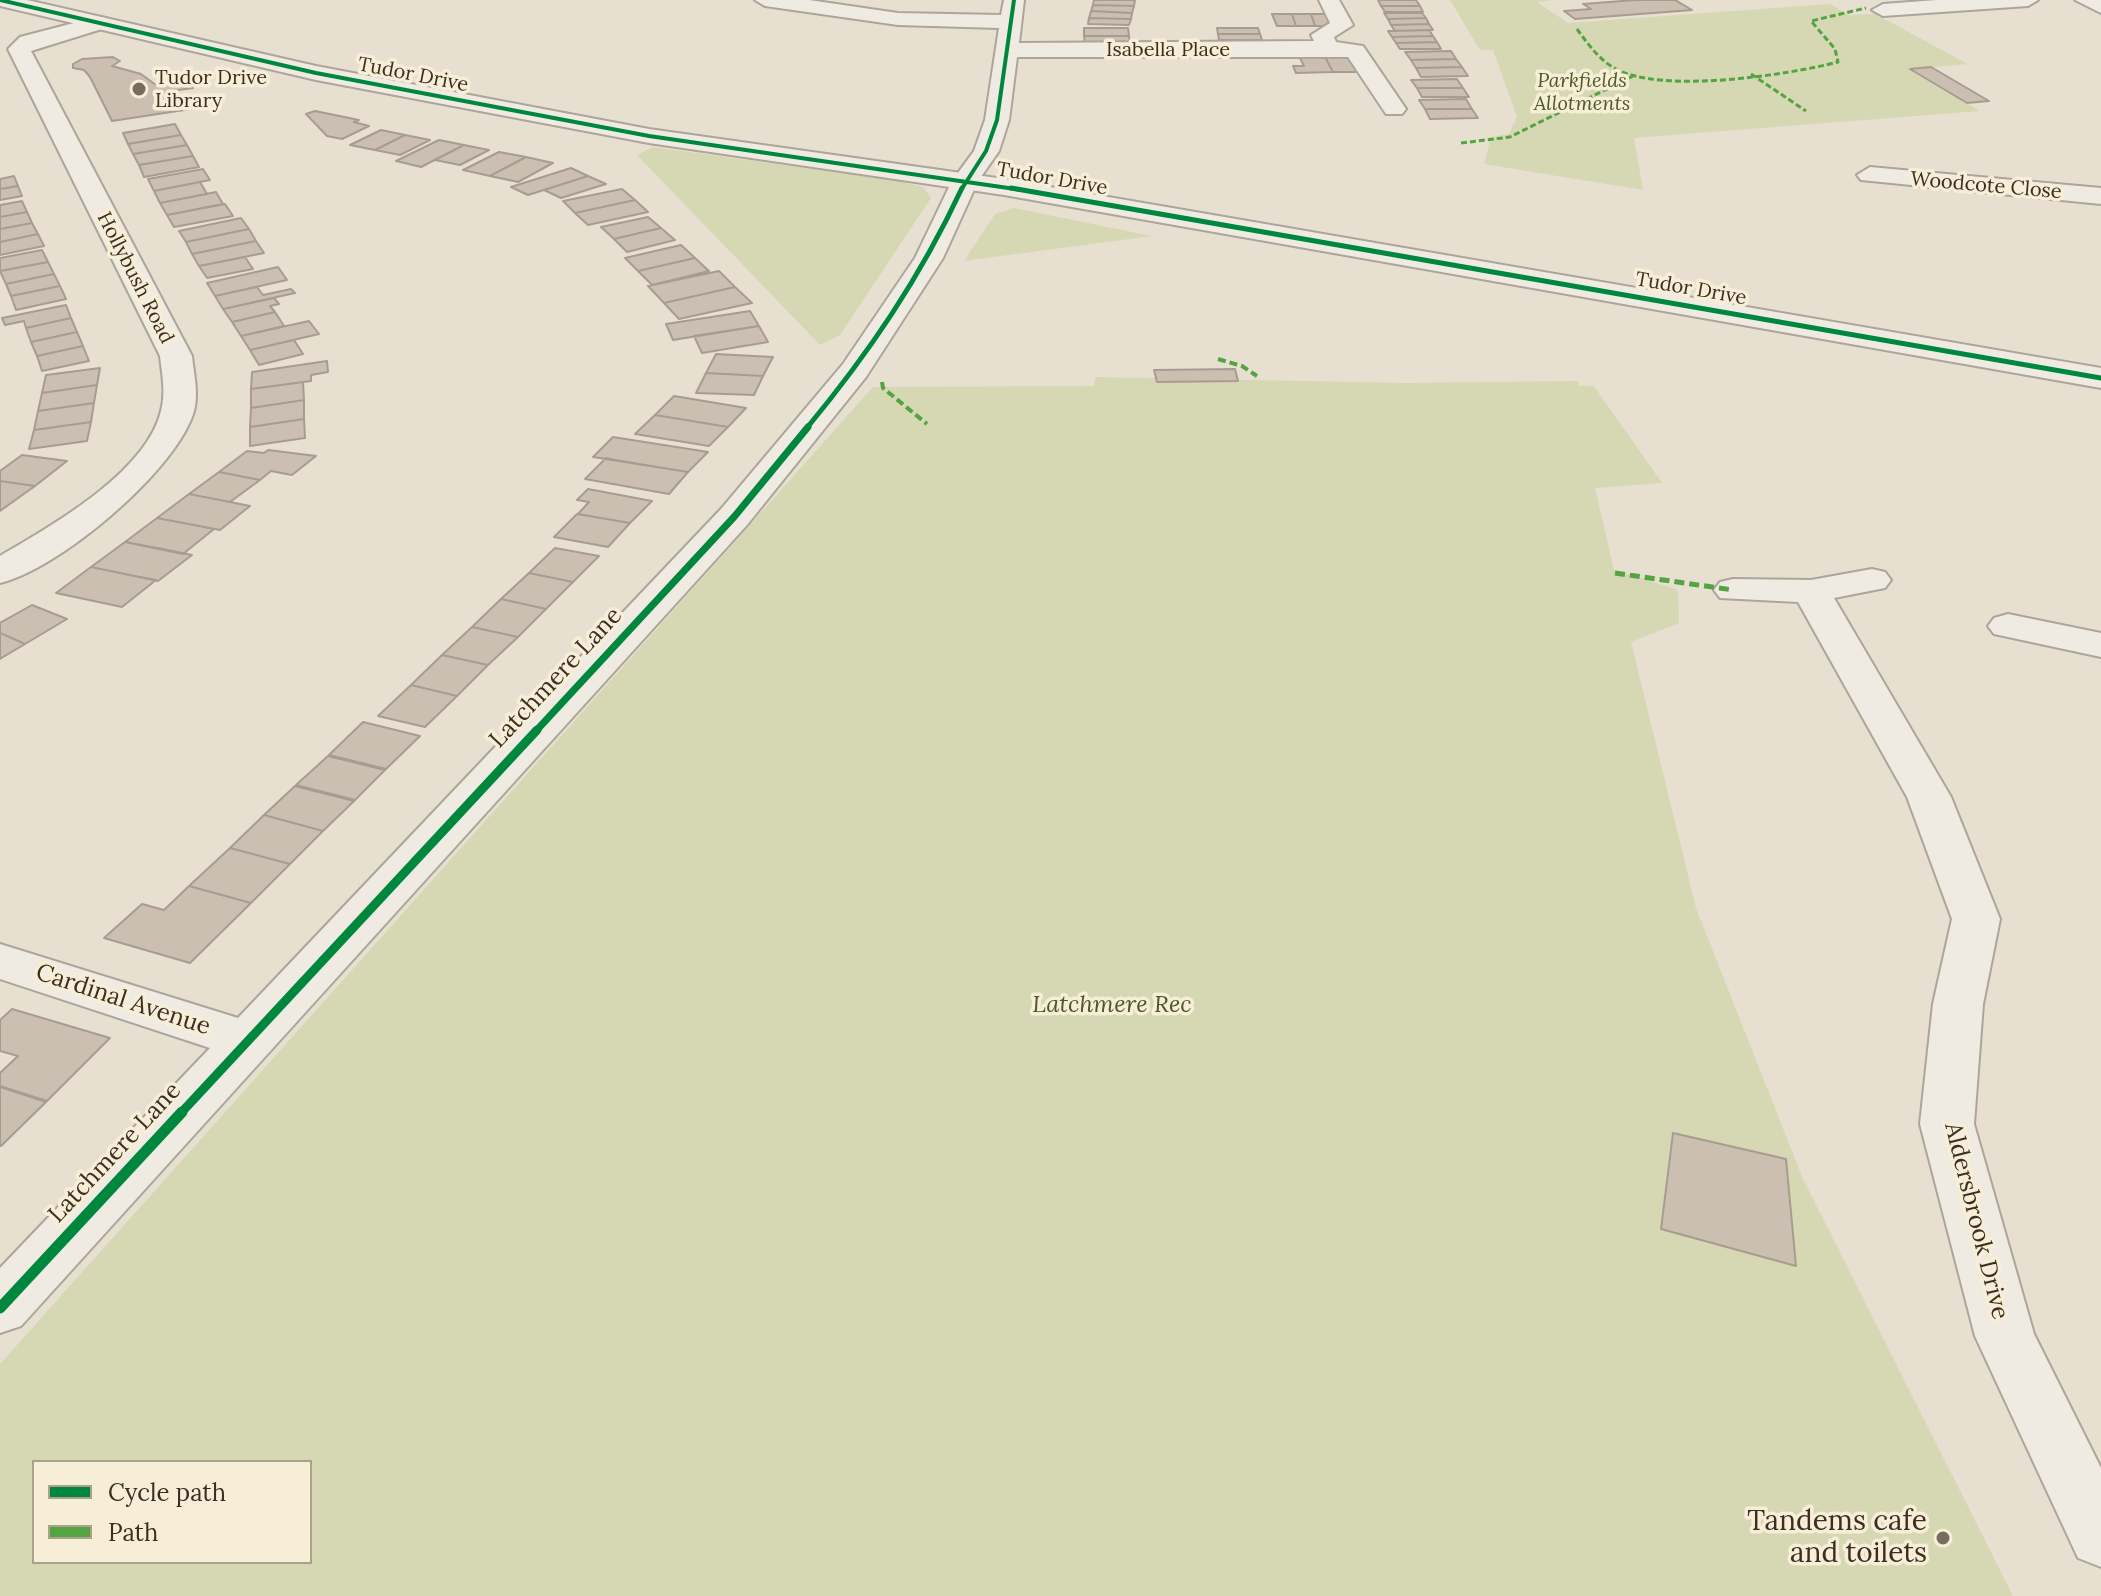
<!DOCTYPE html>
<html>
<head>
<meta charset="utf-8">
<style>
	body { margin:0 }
	#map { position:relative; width:2101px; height:1596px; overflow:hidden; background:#e7e0d1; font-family:Lora,serif }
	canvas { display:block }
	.legend { position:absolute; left:32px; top:1460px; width:280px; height:104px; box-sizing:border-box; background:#f7eed8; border:2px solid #ada18e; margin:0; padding:10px 14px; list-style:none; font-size:24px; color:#3d2e20 }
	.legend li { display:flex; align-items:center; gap:16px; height:40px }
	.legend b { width:40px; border:2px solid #ada18e }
</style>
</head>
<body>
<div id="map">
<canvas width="2101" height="1596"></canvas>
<ul class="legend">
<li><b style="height:10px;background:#00873e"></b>Cycle path</li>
<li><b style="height:10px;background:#54a441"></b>Path</li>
</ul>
</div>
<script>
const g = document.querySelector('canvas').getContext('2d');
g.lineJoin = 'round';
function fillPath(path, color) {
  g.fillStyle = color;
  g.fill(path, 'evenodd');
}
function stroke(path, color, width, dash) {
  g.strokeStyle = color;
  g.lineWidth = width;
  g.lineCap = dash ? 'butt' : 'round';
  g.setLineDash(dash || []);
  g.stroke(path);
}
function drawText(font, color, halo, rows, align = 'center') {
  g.font = font + ' Lora,serif';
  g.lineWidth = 7;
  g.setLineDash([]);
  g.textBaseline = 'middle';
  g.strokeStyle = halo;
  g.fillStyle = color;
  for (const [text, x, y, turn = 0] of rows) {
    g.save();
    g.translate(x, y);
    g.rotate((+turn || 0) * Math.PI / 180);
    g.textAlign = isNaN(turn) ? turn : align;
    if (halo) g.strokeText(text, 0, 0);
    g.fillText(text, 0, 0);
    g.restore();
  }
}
fillPath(new Path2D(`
	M 1450,0 L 1554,0 L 1537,2 L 1568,23 L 1830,4 L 1849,15 L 1875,14 L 1968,64 L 1911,69 L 1980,111 L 1634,138 L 1643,190 L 1484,164 L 1491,137 L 1509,134 L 1517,117 L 1493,50 L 1480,50 Z
	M 653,147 L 898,181 L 923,187 L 931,198 L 840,335 L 820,345 L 637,155 Z
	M 1014,208 L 1152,236 L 964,261 L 995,214 Z
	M 1096,377 L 1405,383 L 1578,381 L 1579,386 L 1594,386 L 1662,483 L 1595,488 L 1614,570 L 1678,590 L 1679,623 L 1631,642 L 1696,908 L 1803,1179 L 2013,1596 L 0,1596 L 0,1364 L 873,387 L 1094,386 ZM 34,1462 L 310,1462 L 310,1562 L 34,1562 Z`), '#d6d7b3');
const building = new Path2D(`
	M 1094,0 L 1135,0 L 1134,6 L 1093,5 Z
	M 1378,0 L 1416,0 L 1420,6 L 1381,6 Z
	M 1635,0 L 1675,0 L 1692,10 L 1575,19 L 1564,11 L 1591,9 L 1583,4 Z
	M 1093,5 L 1134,6 L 1132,13 L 1091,11 Z
	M 1381,6 L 1420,6 L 1423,12 L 1385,12 Z
	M 1091,11 L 1132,13 L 1131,19 L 1089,18 Z
	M 1384,13 L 1422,13 L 1426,18 L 1388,19 Z
	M 1272,14 L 1292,14 L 1296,26 L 1277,26 Z
	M 1292,14 L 1311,14 L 1315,26 L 1296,26 Z
	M 1311,14 L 1330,14 L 1335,26 L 1315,26 Z
	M 1089,18 L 1131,19 L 1129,25 L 1088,24 Z
	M 1426,18 L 1429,24 L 1391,25 L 1388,19 Z
	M 1429,24 L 1433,30 L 1395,31 L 1391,25 Z
	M 1084,28 L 1128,28 L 1129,36 L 1084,36 Z
	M 1217,28 L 1258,28 L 1260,34 L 1218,34 Z
	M 1429,30 L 1433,36 L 1392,37 L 1388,31 Z
	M 1218,34 L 1260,34 L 1262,40 L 1219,40 Z
	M 1084,36 L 1129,36 L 1130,44 L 1085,44 Z
	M 1433,36 L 1437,42 L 1396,43 L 1392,37 Z
	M 1437,42 L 1441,49 L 1400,49 L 1396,43 Z
	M 1451,51 L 1456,59 L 1411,60 L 1405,52 Z
	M 113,57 L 120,61 L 112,66 L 141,74 L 156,85 L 189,81 L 193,88 L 172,91 L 176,98 L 197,95 L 204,107 L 112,121 L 90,77 L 84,70 L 73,68 L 73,64 L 82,59 Z
	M 1325,57 L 1333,72 L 1296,73 L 1293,66 L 1304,66 L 1300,58 Z
	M 1325,57 L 1350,57 L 1358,72 L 1333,72 Z
	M 1456,59 L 1462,67 L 1416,68 L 1411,60 Z
	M 1462,67 L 1468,76 L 1421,77 L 1416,68 Z
	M 1931,67 L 1989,101 L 1967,103 L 1910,69 Z
	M 1457,79 L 1463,88 L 1417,88 L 1411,80 Z
	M 1417,88 L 1463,88 L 1469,97 L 1422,97 Z
	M 1466,99 L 1472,109 L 1425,109 L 1419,100 Z
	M 1425,109 L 1472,109 L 1478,118 L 1430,119 Z
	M 315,111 L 359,120 L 354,122 L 369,126 L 342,139 L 327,136 L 306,114 Z
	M 175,124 L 181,135 L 128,144 L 123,133 Z
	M 381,130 L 405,135 L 375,150 L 350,145 Z
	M 181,135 L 187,145 L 133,154 L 128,144 Z
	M 405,135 L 430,140 L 400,155 L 375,150 Z
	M 439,140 L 464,145 L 421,167 L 396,161 Z
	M 187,145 L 193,156 L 139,165 L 133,154 Z
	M 464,145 L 489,150 L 460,165 L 435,160 Z
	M 499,152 L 526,157 L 490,176 L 463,170 Z
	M 193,156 L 199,167 L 144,177 L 139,165 Z
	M 526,157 L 553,163 L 518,182 L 490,176 Z
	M 571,168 L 588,176 L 528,195 L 511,187 Z
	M 203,169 L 210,180 L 154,191 L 148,179 Z
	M 14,176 L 18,186 L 0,189 L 0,179 Z
	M 588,176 L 606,184 L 561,198 L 544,190 Z
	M 200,182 L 207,194 L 160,203 L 154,191 Z
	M 18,186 L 22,196 L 0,200 L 0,189 Z
	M 622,189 L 635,200 L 575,213 L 563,201 Z
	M 216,192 L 223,204 L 167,215 L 160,203 Z
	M 635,200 L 648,212 L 588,225 L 575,213 Z
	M 22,201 L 27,212 L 0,217 L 0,205 Z
	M 225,204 L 233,216 L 174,227 L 167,215 Z
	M 27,212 L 32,223 L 0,229 L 0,217 Z
	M 648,217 L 661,228 L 614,239 L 601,227 Z
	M 241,218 L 249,229 L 186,242 L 179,231 Z
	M 32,223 L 38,234 L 0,242 L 0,229 Z
	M 661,228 L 675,240 L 627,252 L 614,239 Z
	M 249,229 L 256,241 L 192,254 L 186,242 Z
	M 38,234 L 44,246 L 0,255 L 0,242 Z
	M 256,241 L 264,253 L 199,266 L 192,254 Z
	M 681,245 L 695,258 L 638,271 L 625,258 Z
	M 42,250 L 48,262 L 0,271 L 0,258 Z
	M 245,257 L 253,269 L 207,278 L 199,266 Z
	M 695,258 L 709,271 L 652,285 L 638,271 Z
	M 48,262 L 54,274 L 6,284 L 0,271 Z
	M 278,267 L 287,280 L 215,296 L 207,283 Z
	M 719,271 L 735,287 L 664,303 L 648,286 Z
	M 54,274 L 60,286 L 11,296 L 6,284 Z
	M 60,286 L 66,299 L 16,310 L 11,296 Z
	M 257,287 L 263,295 L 291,289 L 295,293 L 223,309 L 215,296 Z
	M 735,287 L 752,303 L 679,319 L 664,303 Z
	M 274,298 L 279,304 L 270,306 L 275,312 L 232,322 L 223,309 Z
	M 66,305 L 71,318 L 26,328 L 24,321 L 5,325 L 2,318 Z
	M 750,311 L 759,326 L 673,340 L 666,324 Z
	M 275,312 L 284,326 L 241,336 L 232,322 Z
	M 71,318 L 77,332 L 31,342 L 26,328 Z
	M 309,321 L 319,334 L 250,350 L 241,336 Z
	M 759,326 L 768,342 L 702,353 L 694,336 Z
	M 77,332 L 83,346 L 37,356 L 31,342 Z
	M 294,340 L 303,354 L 259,365 L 250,350 Z
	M 83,346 L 89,361 L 42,371 L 37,356 Z
	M 716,354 L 773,357 L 763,376 L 706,373 Z
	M 327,361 L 328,372 L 311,375 L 311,381 L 251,389 L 252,372 Z
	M 100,368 L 97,385 L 42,393 L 46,375 Z
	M 1235,369 L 1238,381 L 1157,382 L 1154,370 Z
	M 706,373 L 763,376 L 754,395 L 696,393 Z
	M 303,382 L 304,400 L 251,408 L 251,389 Z
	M 97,385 L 94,403 L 38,411 L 42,393 Z
	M 674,396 L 746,408 L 728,427 L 655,415 Z
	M 304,400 L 304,419 L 250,427 L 251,408 Z
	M 94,403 L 91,422 L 34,430 L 38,411 Z
	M 655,415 L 728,427 L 709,446 L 635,434 Z
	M 304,419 L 305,438 L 250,446 L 250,427 Z
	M 91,422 L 87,441 L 29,449 L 34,430 Z
	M 613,437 L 708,452 L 688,472 L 593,457 Z
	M 268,450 L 316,456 L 292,475 L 271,471 L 260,480 L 219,472 L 247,451 L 264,453 Z
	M 22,455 L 67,461 L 35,486 L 0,481 L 0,471 Z
	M 606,458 L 615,460 L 688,472 L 669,494 L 585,479 Z
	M 219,472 L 260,480 L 230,502 L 189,494 Z
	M 0,481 L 35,486 L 0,511 Z
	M 588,489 L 652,501 L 630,523 L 578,514 L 589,502 L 577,500 Z
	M 189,494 L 230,502 L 250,506 L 220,530 L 157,518 Z
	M 577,514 L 630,523 L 608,547 L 554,537 Z
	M 157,518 L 199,526 L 214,529 L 183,554 L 125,542 Z
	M 125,542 L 168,550 L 192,555 L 158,581 L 91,567 Z
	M 555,548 L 599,556 L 573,582 L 529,573 Z
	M 91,567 L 135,576 L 156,580 L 122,607 L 56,593 Z
	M 529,573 L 573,582 L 546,609 L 501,599 Z
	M 501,599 L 546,609 L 518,637 L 472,627 Z
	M 32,605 L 67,619 L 25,644 L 0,633 L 0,623 Z
	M 472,627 L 518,637 L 488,665 L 442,655 Z
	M 0,633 L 25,644 L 0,659 Z
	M 442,655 L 488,665 L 457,696 L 411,685 Z
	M 411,685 L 457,696 L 425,727 L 378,716 Z
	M 363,722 L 420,736 L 386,769 L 329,755 Z
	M 328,756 L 385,770 L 355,800 L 296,785 Z
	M 295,786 L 354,801 L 323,831 L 264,815 Z
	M 264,815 L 323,831 L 290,864 L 230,848 Z
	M 230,848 L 290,864 L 251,903 L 189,886 Z
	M 189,886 L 251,903 L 190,963 L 104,938 L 142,904 L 164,910 Z
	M 12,1009 L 110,1038 L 47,1101 L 0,1086 L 0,1073 L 18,1056 L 0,1051 L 0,1020 Z
	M 0,1087 L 46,1102 L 1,1146 L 0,1146 Z
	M 1673,1133 L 1786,1159 L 1796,1266 L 1661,1229 Z`);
fillPath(building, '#cbbfb2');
stroke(building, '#a89c90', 2);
const minor = new Path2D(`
	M 755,0 L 809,0 L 898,13 L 1001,15 L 1004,0 L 1024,0 L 1019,43 L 1314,41 L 1311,35 L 1330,23 L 1319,0 L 1339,0 L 1353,25 L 1334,37 L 1336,42 L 1363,46 L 1406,109 L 1402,114 L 1386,114 L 1348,57 L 1017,57 L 1009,120 L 999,151 L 978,181 L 943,258 L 866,377 L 747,525 L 21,1326 L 0,1333 L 0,1268 L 210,1048 L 0,979 L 0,944 L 238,1018 L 721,509 L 843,364 L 915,258 L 952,181 L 974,151 L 985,120 L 999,28 L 898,25 L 765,6 Z
	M 1937,0 L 2038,0 L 2028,6 L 1883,16 L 1872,10 L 1883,4 Z
	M 2075,0 L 2101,0 L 2101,13 Z
	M 97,17 L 105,18 L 108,23 L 105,28 L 31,51 L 192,356 C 194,376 200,398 192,417 C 170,475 59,569 0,583 L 0,556 C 51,526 146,473 161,411 C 166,393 162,374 160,356 L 8,49 L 20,37 Z
	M 1870,167 L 2101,188 L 2101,204 L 1861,180 L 1857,175 Z
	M 1872,569 L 1885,572 L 1891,580 L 1885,588 L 1834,598 L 1951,797 L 2000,919 L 1983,1004 L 1974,1124 L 2034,1334 L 2101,1468 L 2101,1567 L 2078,1558 L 1975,1336 L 1920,1124 L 1933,1004 L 1952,919 L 1907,797 L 1798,602 L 1720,598 L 1714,590 L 1720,582 L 1733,579 L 1811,580 Z
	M 2008,614 L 2101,633 L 2101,657 L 1994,634 L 1988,626 L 1994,618 Z`);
const tertiary = new Path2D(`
	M 0,0 L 27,0 L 316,66 L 649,129 L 1004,179 L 2101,368 L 2101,388 L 1004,195 L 649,143 L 316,80 L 0,6 Z`);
stroke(minor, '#ada599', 4);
stroke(tertiary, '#ada599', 4);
fillPath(minor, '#efebe3');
fillPath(tertiary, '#efebe3');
stroke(new Path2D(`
	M 1577,29 C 1588,44 1599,60 1616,69 C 1662,94 1788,75 1838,62 L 1835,49 L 1811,21 L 1866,8
	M 1751,74 L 1806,111
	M 1461,143 L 1510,137 L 1635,75`), '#54a441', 3, [6, 3]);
stroke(new Path2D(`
	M 1218,359 L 1242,366 L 1257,376
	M 882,382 L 883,388 L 927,424`), '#54a441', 4, [8, 4]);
stroke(new Path2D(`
	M 1615,573 L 1733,590`), '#54a441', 5, [10, 5]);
stroke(new Path2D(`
	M 0,0 L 316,73 L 649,136 L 1022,190
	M 961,190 L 986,151 L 997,120 L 1014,0`), '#00873e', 4);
stroke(new Path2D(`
	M 1011,188 L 2101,378
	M 806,429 C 869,353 920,278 962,188`), '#00873e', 5);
stroke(new Path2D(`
	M 535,732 L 734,517 L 808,427`), '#00873e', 7);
stroke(new Path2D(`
	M 180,1114 L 537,730`), '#00873e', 9);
stroke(new Path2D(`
	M 0,1308 L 182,1112`), '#00873e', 11);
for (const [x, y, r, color] of [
	[139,89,8,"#786c5e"],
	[1943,1538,8,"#786c5e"]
]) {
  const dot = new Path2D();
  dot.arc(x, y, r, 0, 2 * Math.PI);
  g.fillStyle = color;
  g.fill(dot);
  stroke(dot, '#f7eed8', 3);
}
drawText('20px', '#3d2e20', '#f7eed8', [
	["Isabella Place",1168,50],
	["Tudor Drive",413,75,11],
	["Tudor Drive",1052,179,10],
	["Woodcote Close",1986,186,5],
	["Hollybush Road",135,278,63],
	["Tudor Drive",1691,289,10]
]);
drawText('20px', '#3d2e20', '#f7eed8', [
	["Tudor Drive",155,78],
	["Library",155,101]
], 'left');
drawText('italic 20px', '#4d5a26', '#f7eed8', [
	["Parkfields",1582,81],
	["Allotments",1582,104]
]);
drawText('24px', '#3d2e20', '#f7eed8', [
	["Latchmere Lane",556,678,-47],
	["Cardinal Avenue",123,1000,18],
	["Latchmere Lane",115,1153,-47],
	["Aldersbrook Drive",1976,1221,76]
]);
drawText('italic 24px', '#4d5a26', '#f7eed8', [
	["Latchmere Rec",1112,1005]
]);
drawText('28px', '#3d2e20', '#f7eed8', [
	["Tandems cafe",1927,1522],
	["and toilets",1927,1554]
], 'right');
</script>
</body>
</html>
